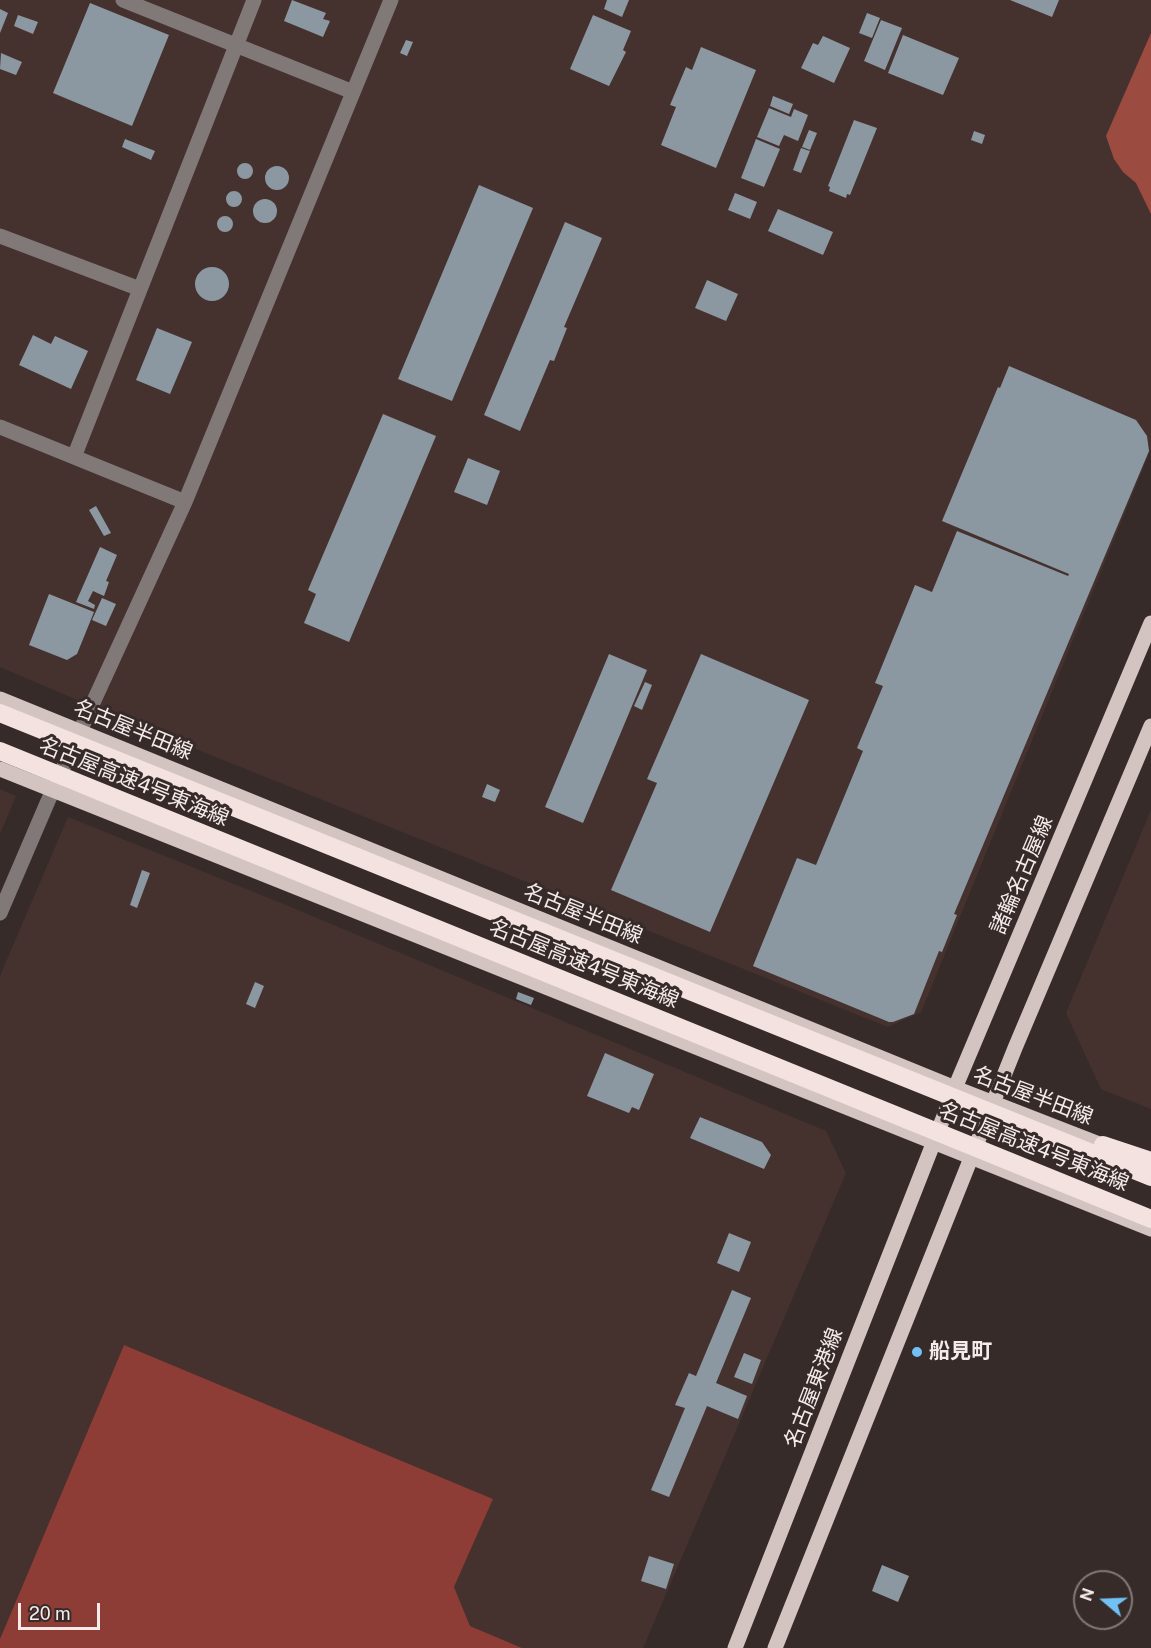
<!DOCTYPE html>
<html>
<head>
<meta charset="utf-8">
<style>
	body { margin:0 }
	#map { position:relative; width:1151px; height:1648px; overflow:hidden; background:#372b29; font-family:"Public Sans",sans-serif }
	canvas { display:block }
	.north { position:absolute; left:1073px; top:1570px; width:60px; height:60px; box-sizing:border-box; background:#372b29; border:2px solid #837876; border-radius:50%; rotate:289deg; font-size:16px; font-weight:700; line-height:24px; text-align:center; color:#f4ebea }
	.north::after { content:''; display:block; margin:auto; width:21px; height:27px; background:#72c1f5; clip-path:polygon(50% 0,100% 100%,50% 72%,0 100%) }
	.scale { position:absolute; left:18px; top:1603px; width:82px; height:27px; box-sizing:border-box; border:3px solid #f4ebea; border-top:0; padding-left:8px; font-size:18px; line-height:21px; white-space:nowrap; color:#f4ebea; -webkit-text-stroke:4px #372b29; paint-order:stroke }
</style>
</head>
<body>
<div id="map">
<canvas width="1151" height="1648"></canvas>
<div class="north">N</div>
<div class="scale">20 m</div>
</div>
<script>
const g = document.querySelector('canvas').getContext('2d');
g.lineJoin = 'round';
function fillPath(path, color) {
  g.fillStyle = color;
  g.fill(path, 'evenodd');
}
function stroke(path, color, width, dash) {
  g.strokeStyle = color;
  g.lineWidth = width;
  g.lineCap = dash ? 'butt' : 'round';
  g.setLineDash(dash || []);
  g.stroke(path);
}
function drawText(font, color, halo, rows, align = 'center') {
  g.font = font + ' "Public Sans","Noto Sans JP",sans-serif';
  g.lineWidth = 6;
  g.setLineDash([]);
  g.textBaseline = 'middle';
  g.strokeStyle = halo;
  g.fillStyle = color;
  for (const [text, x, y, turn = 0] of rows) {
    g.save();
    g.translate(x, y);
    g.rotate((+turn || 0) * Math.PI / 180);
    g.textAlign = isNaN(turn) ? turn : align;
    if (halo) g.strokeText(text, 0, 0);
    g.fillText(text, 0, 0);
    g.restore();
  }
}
fillPath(new Path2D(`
	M 0,0 L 1151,0 L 1151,449 L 921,1012 L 888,1027 L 136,725 L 0,667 Z
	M 0,789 L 16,796 L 0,834 Z
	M 1151,810 L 1151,1109 L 1101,1089 L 1066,1013 Z
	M 68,817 L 281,903 L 826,1131 L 846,1173 L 643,1648 L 522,1648 L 470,1626 L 454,1587 L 493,1499 L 124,1345 L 0,1639 L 0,976 Z`), '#45322f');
fillPath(new Path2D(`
	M 1151,33 L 1151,214 L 1136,183 L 1123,172 L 1114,159 L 1106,136 Z`), '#9c4b41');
fillPath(new Path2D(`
	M 124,1345 L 493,1499 L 454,1587 L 470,1626 L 522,1648 L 0,1648 L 0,1639 Z`), '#8d3d35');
fillPath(new Path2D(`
	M 292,0 L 326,13 L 323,19 L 330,21 L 323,37 L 284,21 Z
	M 607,0 L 629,0 L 622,17 L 604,9 Z
	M 1010,0 L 1059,0 L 1052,17 Z
	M 90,3 L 169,35 L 132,126 L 53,93 Z
	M 0,9 L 8,13 L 0,33 Z
	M 867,13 L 880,18 L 872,38 L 859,33 Z
	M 18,15 L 38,22 L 33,34 L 14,26 Z
	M 593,15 L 631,31 L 623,50 L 626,52 L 609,86 L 570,69 Z
	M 881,20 L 902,28 L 885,70 L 864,61 Z
	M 903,35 L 959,58 L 943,95 L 888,73 Z
	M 823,36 L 850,48 L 834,83 L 801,68 L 813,43 L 818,45 Z
	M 406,40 L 413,42 L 407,56 L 400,53 Z
	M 701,47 L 756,70 L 716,168 L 661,145 L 676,107 L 670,105 L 686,67 L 692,70 Z
	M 1,53 L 22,62 L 16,75 L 0,69 Z
	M 773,96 L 793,104 L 789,114 L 770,106 Z
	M 769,108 L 791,117 L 794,109 L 808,115 L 798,141 L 784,135 L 779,146 L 757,137 Z
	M 854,120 L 877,128 L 850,195 L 847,194 L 846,198 L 829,191 L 830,187 L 828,186 Z
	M 809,130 L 817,133 L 810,150 L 802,147 Z
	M 974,131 L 985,135 L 982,144 L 971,140 Z
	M 125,139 L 155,151 L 151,160 L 122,147 Z
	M 756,139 L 780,149 L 764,187 L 741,178 Z
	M 801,148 L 810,151 L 801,173 L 793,170 Z
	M237 171a8 8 0 1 1 16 0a8 8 0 1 1-16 0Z
	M265 178a12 12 0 1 1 24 0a12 12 0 1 1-24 0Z
	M 479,185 L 533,208 L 452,401 L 398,379 Z
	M226 199a8 8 0 1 1 16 0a8 8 0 1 1-16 0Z
	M 735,193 L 757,202 L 750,219 L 728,210 Z
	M253 211a12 12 0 1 1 24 0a12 12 0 1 1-24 0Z
	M 778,209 L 833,232 L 823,255 L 768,231 Z
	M217 224a8 8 0 1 1 16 0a8 8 0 1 1-16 0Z
	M 565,222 L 602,238 L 564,327 L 567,328 L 554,361 L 550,360 L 520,431 L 484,415 Z
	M195 284a17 17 0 1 1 34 0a17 17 0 1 1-34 0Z
	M 707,280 L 738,294 L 726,321 L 695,308 Z
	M 157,328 L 192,342 L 170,394 L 136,380 Z
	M 33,335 L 51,344 L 55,336 L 88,351 L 71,389 L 19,365 Z
	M 1009,366 L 1136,420 L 1147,436 L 1149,451 L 954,914 L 957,915 L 942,952 L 939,951 L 914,1014 L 893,1022 L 889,1022 L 753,966 L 797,858 L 816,865 L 863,751 L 857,748 L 883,686 L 875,683 L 915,585 L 932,592 L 957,531 L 1068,576 L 1069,574 L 942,521 L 998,387 L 1000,388 Z
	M 383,414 L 436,436 L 349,642 L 304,623 L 316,594 L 308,590 Z
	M 468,458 L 500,471 L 487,505 L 454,492 Z
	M 96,506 L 111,533 L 104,536 L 89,510 Z
	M 100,547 L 117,555 L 106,581 L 109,582 L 104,596 L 93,591 L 88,601 L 95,605 L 94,609 L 76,602 Z
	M 49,594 L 94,612 L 77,654 L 67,660 L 29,645 Z
	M 102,598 L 116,604 L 106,626 L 92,620 Z
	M 609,654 L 647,670 L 583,823 L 545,807 Z
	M 701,654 L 809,700 L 710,932 L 611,890 L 657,783 L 647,779 Z
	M 645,682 L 652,685 L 642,710 L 634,706 Z
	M 487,784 L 500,790 L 495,802 L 482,797 Z
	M 142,870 L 150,873 L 137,908 L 130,905 Z
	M 255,982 L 264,986 L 255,1008 L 246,1004 Z
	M 518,992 L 534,998 L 531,1005 L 516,999 Z
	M 605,1053 L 654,1074 L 639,1110 L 632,1107 L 629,1113 L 587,1096 Z
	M 700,1117 L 762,1142 L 771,1155 L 764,1169 L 690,1138 Z
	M 729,1233 L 751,1242 L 739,1272 L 717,1263 Z
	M 732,1290 L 751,1298 L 716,1383 L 747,1396 L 738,1419 L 707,1406 L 669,1497 L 651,1490 L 685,1408 L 675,1405 L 689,1373 L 696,1376 Z
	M 744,1353 L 761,1360 L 752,1384 L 734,1377 Z
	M 649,1556 L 674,1564 L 666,1589 L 641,1581 Z
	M 882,1565 L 909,1576 L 898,1602 L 872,1591 Z`), '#8c98a1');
stroke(new Path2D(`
	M 123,0 L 353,92
	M 0,236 L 140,289
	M 0,427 L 185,502
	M 74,457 L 254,0
	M 0,913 L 48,801 L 185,502 L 391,0`), '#807978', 15);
stroke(new Path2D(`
	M 0,699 L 955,1088 L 1112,1149
	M 0,769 L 1151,1229
	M 735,1648 L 955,1088 L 1151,623
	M 775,1648 L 1015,1048 L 1151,726`), '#d3c4c2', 15);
stroke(new Path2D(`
	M 0,713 L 1151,1177
	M 0,751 L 1151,1219
	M 1103,1145 L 1151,1161`), '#f4e2e0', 18);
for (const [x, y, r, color] of [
	[917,1352,6,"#72c1f5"]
]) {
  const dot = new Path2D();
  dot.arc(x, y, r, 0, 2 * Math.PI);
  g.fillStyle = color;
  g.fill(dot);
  stroke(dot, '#372b29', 2);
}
drawText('21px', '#f4ebea', '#372b29', [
	["名古屋半田線",133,730,22],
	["名古屋高速4号東海線",134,782,22],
	["諸輪名古屋線",1022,875,-67],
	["名古屋半田線",583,914,22],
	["名古屋高速4号東海線",584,964,22],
	["名古屋半田線",1033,1096,21],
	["名古屋高速4号東海線",1034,1147,22],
	["名古屋東港線",814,1388,-69]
]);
drawText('bold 21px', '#f4ebea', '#372b29', [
	["船見町",929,1352]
], 'left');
</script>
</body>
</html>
